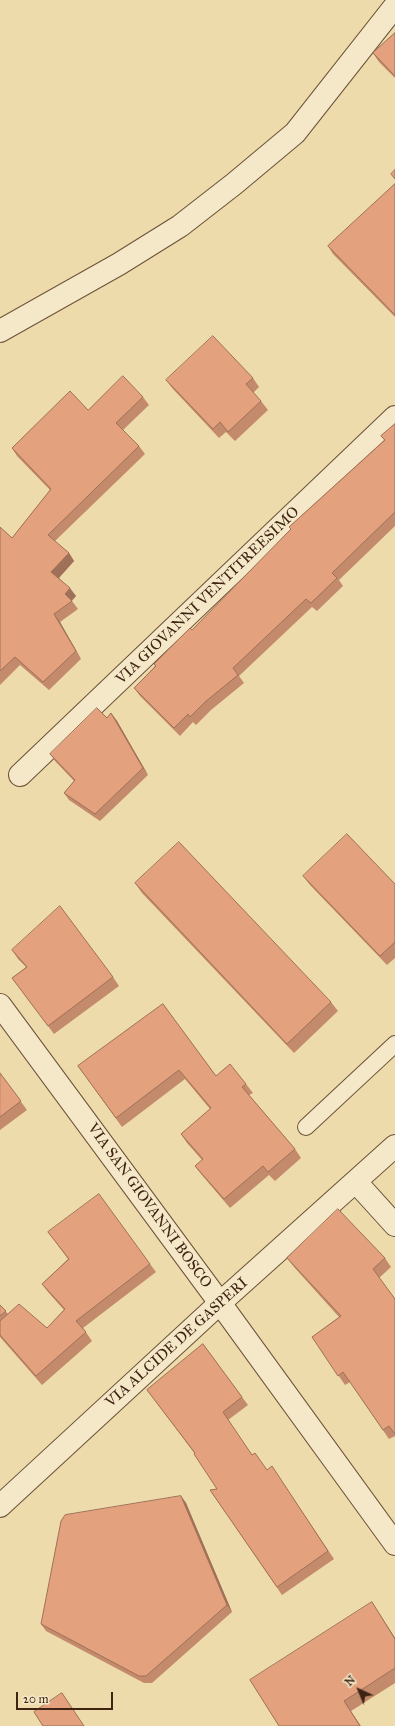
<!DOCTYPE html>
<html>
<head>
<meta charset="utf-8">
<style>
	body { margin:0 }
	#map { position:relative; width:395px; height:1726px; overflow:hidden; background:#eedbab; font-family:"IM FELL Great Primer",serif }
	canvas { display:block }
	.north { position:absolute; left:339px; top:1670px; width:40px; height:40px; -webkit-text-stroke:3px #f4e8c8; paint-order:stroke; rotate:316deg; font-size:11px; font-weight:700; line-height:16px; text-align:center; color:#3f2313 }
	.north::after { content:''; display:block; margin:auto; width:14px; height:18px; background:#3f2313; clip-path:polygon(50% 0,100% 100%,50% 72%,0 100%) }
	.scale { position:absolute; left:16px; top:1692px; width:97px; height:18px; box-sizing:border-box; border:2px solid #3f2313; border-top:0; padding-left:5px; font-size:12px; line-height:14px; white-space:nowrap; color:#3f2313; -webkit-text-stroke:3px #f4e8c8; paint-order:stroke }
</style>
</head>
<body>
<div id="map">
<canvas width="395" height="1726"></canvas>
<div class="north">N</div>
<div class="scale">20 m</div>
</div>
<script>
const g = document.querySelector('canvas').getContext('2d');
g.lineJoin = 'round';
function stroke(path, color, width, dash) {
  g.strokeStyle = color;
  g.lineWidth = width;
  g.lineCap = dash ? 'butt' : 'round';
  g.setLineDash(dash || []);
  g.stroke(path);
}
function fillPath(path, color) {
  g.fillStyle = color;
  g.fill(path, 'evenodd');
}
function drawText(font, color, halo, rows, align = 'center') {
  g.font = font + ' "IM FELL Great Primer",serif';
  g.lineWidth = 3.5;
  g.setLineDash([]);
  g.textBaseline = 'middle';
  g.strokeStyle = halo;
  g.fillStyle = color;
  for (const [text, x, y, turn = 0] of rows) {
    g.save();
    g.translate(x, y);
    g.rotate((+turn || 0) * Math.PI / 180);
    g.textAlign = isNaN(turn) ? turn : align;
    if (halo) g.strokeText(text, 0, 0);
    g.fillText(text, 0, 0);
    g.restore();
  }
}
const service = new Path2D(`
	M 306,1127 L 395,1044`);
const minor = new Path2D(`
	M 0,331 L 119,264 L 180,226 L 234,184 L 295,133 L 395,6
	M 20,775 L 395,417
	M 0,1005 L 220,1303 L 395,1544
	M 356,1182 L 395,1225`);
const tertiary = new Path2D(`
	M 0,1506 L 220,1303 L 395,1146`);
stroke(service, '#6b5139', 18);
stroke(minor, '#6b5139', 24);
stroke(tertiary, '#6b5139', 24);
stroke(service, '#f4e8c8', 16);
stroke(minor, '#f4e8c8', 22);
stroke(tertiary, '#f4e8c8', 22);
fillPath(new Path2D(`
	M 395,33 L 395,78 L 379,62 L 373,53 Z
	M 395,184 L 395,317 L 333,254 L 328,246 Z
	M 253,378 L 259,387 L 253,393 L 261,401 L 268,410 L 235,441 L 226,432 L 219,438 L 173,389 L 166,380 Z
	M 143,397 L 149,405 L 123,430 L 139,446 L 145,454 L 55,541 L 69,553 L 74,561 L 59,578 L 76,596 L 72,601 L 78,609 L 60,622 L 81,659 L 49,690 L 20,665 L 0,685 L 0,527 L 12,538 L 50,490 L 17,456 L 12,448 L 88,410 Z
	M 395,424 L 395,526 L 339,580 L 343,586 L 317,611 L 312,607 L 239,676 L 244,683 L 211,710 L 196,725 L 193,722 L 180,736 L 140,696 L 134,688 L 155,666 L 154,664 L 192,630 L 291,530 L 289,527 L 384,440 L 381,436 Z
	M 111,713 L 117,721 L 148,775 L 100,821 L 69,800 L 64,793 L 74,781 L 55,761 L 50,754 L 107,718 Z
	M 303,876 L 395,884 L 395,958 L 387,965 L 310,885 Z
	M 135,883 L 331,1002 L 338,1011 L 294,1053 L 142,893 Z
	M 12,950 L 113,977 L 119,986 L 54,1034 L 12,978 L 26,967 L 18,959 Z
	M 163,1004 L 216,1076 L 246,1084 L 253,1093 L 249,1095 L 295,1149 L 301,1158 L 275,1181 L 269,1175 L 230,1208 L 201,1174 L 195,1166 L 202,1160 L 187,1143 L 181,1134 L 210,1109 L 185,1079 L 122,1127 L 78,1066 Z
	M 0,1073 L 27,1110 L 0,1130 Z
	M 48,1232 L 150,1264 L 156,1272 L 83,1328 L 92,1341 L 42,1385 L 0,1337 L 0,1305 L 8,1314 L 47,1328 L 64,1310 L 48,1292 L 42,1284 L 68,1259 Z
	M 287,1258 L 385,1258 L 391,1267 L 379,1278 L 395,1299 L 395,1436 L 389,1439 L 350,1382 L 345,1385 L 312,1337 L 339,1317 L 294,1267 Z
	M 203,1344 L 248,1405 L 228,1420 L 252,1455 L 267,1470 L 277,1474 L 334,1559 L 282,1595 L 210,1490 L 217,1489 L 195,1454 L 147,1390 Z
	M 181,1496 L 186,1503 L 232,1612 L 152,1683 L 144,1683 L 46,1631 L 41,1624 Z
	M 379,1613 L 395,1638 L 395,1683 L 351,1711 L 361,1726 L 279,1726 Z`), '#c38a6c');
fillPath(new Path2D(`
	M 69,553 L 74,561 L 57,580 L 51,572 Z
	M 70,588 L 76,596 L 70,602 L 65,594 Z
	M 54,614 L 60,622 L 81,659 L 76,651 Z
	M 111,713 L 117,721 L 148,775 L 143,768 Z
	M 181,1496 L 186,1503 L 232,1612 L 227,1605 Z
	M 372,1602 L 379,1613 L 395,1638 L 395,1639 Z`), '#9f7158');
const building = new Path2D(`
	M 395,33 L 395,76 L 373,53 Z
	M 395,170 L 395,179 L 391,174 Z
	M 395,184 L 395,315 L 328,246 Z
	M 213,336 L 253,378 L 246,384 L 261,401 L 228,432 L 220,422 L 213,429 L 166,380 Z
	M 123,376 L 143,397 L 116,423 L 139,446 L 48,535 L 69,553 L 51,572 L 70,588 L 65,594 L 72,601 L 54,614 L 76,651 L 43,682 L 15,657 L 0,671 L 0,527 L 12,538 L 51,489 L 12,448 L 70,391 L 88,410 Z
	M 395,424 L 395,512 L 332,573 L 337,578 L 311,603 L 306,599 L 233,668 L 238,675 L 205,702 L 190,717 L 188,714 L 174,728 L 134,688 L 156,666 L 154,664 L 190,628 L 192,630 L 291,529 L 289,527 L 385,440 L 381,436 Z
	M 97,708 L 107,718 L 111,713 L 143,768 L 95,814 L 64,793 L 75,780 L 50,754 Z
	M 347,834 L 395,884 L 395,942 L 380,956 L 303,876 Z
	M 179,842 L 331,1002 L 287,1044 L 135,883 Z
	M 60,906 L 113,977 L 48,1026 L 12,978 L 27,967 L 12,950 Z
	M 163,1004 L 216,1076 L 230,1064 L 246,1084 L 242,1087 L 295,1149 L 268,1172 L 263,1166 L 224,1199 L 195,1166 L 203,1159 L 181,1134 L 211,1108 L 179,1070 L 116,1118 L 78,1066 Z
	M 0,1073 L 21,1101 L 0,1117 Z
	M 99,1194 L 150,1264 L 76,1321 L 86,1332 L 36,1376 L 0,1335 L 0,1321 L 19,1304 L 47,1328 L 65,1309 L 42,1284 L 69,1259 L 48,1232 Z
	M 338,1209 L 385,1258 L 373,1269 L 395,1299 L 395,1434 L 389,1426 L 383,1430 L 343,1372 L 338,1376 L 312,1337 L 341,1316 L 287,1258 Z
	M 0,1305 L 6,1311 L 0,1316 Z
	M 203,1344 L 242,1397 L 223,1412 L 252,1455 L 255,1453 L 267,1470 L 272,1466 L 328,1551 L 277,1587 L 210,1490 L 217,1489 L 194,1454 L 195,1453 L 147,1390 Z
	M 181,1496 L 227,1605 L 146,1676 L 139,1676 L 41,1624 L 61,1521 L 65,1515 Z
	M 372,1602 L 395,1639 L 395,1668 L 344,1701 L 360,1726 L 279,1726 L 250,1680 Z
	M 62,1693 L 84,1726 L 43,1726 L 34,1712 Z`);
fillPath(building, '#e3a17d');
stroke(building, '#9f7158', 1);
drawText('15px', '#3f2313', '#f4e8c8', [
	["VIA GIOVANNI VENTITREESIMO",208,596,-44],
	["VIA SAN GIOVANNI BOSCO",149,1206,54],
	["VIA ALCIDE DE GASPERI",177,1343,-42]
]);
</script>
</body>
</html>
